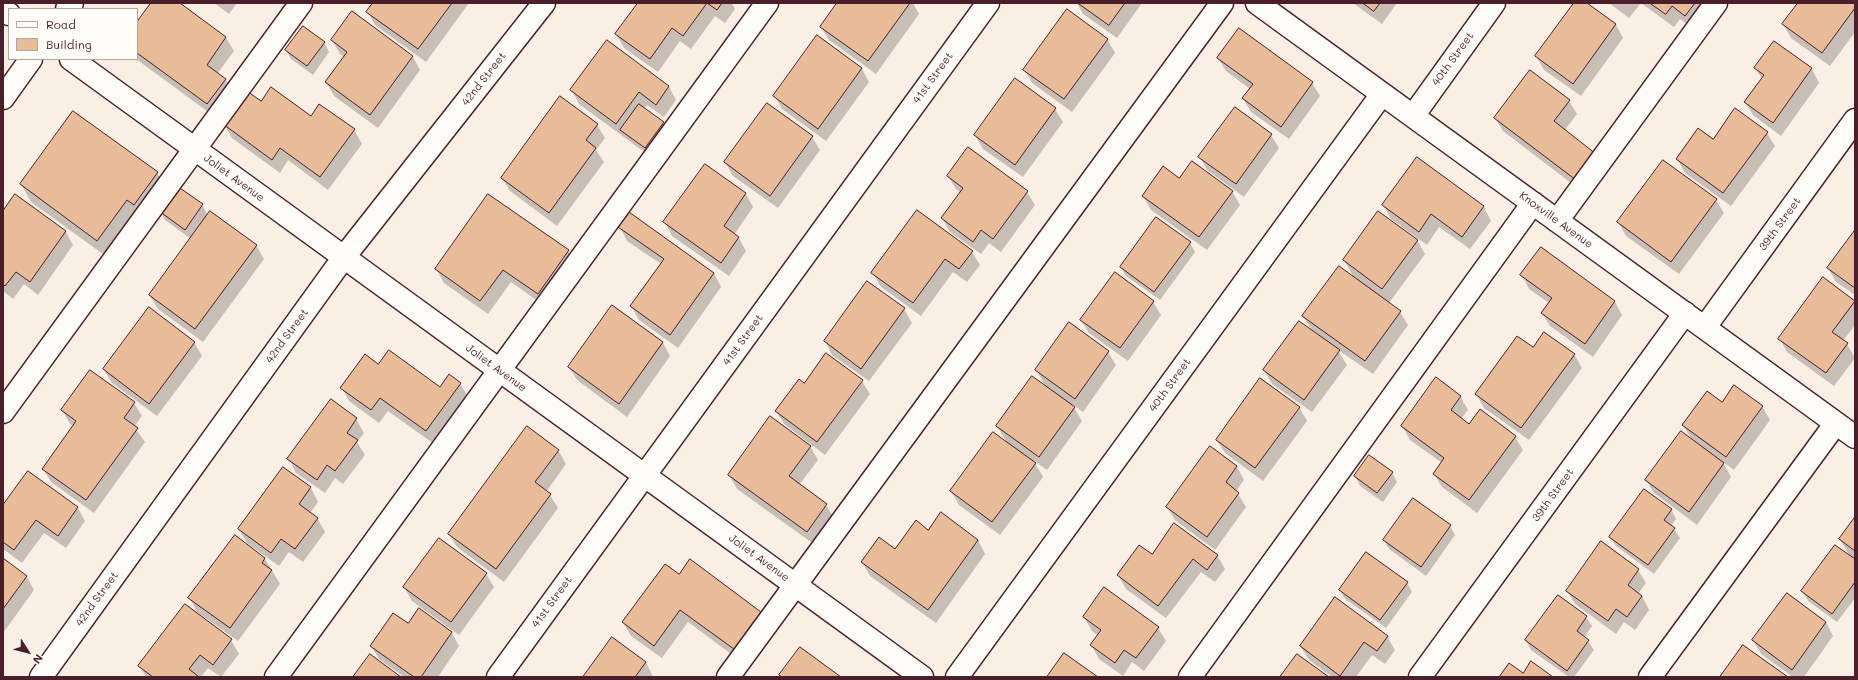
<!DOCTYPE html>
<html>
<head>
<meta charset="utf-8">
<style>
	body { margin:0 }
	#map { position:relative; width:1858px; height:680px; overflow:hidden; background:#f9efe4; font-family:Mali,sans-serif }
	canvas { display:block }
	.frame { position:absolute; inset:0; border:4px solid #4a1f2b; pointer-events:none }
	.legend { position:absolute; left:8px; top:8px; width:130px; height:52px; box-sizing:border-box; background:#fdfcf7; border:1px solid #b5a4a5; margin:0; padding:5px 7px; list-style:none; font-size:12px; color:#4a1f2b }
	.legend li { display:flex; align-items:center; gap:8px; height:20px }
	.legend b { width:20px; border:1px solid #b5a4a5 }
	.north { position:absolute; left:8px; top:632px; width:40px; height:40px; -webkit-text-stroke:3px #fdfcf7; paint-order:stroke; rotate:126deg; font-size:11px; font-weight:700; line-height:16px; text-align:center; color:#4a1f2b }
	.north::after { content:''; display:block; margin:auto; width:14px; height:18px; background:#4a1f2b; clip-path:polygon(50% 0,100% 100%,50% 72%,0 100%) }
</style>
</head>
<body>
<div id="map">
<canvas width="1858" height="680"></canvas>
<div class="frame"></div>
<ul class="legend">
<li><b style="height:5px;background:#fdfcf7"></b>Road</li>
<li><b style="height:11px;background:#e8bc98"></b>Building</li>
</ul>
<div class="north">N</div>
</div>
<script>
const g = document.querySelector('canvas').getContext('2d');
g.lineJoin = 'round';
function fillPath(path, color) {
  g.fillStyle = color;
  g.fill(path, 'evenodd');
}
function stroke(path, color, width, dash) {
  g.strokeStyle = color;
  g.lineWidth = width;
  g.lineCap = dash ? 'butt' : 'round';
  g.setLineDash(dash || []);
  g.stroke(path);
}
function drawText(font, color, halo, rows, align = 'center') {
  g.font = font + ' Mali,sans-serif';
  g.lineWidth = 4;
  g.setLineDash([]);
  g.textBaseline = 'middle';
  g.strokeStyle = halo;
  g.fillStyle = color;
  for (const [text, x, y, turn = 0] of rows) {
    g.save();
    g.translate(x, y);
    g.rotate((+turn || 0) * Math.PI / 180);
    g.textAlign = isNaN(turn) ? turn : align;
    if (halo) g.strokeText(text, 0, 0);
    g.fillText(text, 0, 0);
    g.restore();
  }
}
fillPath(new Path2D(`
	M 152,3 L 178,3 L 226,38 L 234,51 L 217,74 L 225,79 L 233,93 L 215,117 L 136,59 L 137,23 Z
	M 214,3 L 237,3 L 229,14 Z
	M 374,3 L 469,3 L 426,62 L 375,25 L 368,12 Z
	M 639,3 L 732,3 L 735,9 L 725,23 L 715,16 L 691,49 L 680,41 L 658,72 L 624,48 L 616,34 Z
	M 839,3 L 913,3 L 919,14 L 876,74 L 829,40 L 821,27 Z
	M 1077,3 L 1142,3 L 1117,38 L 1083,14 Z
	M 1353,3 L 1397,3 L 1382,24 Z
	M 1575,3 L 1586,3 L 1616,25 L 1623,38 L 1581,96 L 1544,70 L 1536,56 Z
	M 1609,3 L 1641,3 L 1629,18 Z
	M 1641,3 L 1712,3 L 1693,29 L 1680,19 L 1674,27 Z
	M 1799,3 L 1855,3 L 1855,32 L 1830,66 L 1791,38 L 1783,24 Z
	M 818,37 L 862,69 L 869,82 L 826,141 L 782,109 L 775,96 Z
	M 1107,39 L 1115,53 L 1072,112 L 1032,83 L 1025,70 Z
	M 332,40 L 413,57 L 420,70 L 378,128 L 334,96 L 326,82 L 344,57 L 340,54 Z
	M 324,42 L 329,52 L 313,75 L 291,59 L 286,50 Z
	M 607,42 L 669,87 L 676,100 L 664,117 L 647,105 L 644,109 L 663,123 L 668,132 L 651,157 L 579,104 L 572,90 Z
	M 1774,42 L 1812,69 L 1819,83 L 1781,136 L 1753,115 L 1745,102 L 1762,79 L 1755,68 Z
	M 1218,58 L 1312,83 L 1320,96 L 1289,139 L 1251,112 L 1243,99 L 1250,89 L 1226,71 Z
	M 1569,101 L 1577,114 L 1564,131 L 1584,193 L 1503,131 L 1495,118 Z
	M 261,103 L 354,130 L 362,144 L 328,190 L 288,160 L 280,173 L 232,138 L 224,124 Z
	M 1055,109 L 1063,122 L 1023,177 L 983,149 L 975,135 Z
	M 597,125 L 605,138 L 596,150 L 604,162 L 557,226 L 510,191 L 502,178 Z
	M 1767,133 L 1775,146 L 1731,206 L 1685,173 L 1677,159 L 1713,140 Z
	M 1271,135 L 1279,148 L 1244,197 L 1207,170 L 1200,157 Z
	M 812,137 L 820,150 L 778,208 L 733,176 L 725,162 Z
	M 1417,159 L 1484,207 L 1491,221 L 1470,249 L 1439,227 L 1427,245 L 1391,219 L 1383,205 Z
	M 705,165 L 746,194 L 753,207 L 734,235 L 739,238 L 746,251 L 729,276 L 672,236 L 665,222 Z
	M 157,173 L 167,190 L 107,257 L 31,202 L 21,184 Z
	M 948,176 L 1027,192 L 1035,205 L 1001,252 L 989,243 L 981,254 L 950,232 L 942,218 L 961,193 L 956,189 Z
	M 1180,180 L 1232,191 L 1240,205 L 1207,250 L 1151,210 L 1143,196 Z
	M 177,187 L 202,205 L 208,215 L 256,245 L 264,259 L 203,342 L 158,309 L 150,296 L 191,239 L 165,220 L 160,211 Z
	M 16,195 L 66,232 L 73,245 L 38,295 L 24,284 L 13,299 L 3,291 L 3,213 Z
	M 489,195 L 568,251 L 576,265 L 546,307 L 511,282 L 488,314 L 444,283 L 436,269 Z
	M 1716,200 L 1724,213 L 1679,274 L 1626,236 L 1618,222 Z
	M 620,227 L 714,273 L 721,287 L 678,348 L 639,320 L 631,306 L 661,264 L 627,241 Z
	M 1855,231 L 1855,295 L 1836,282 L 1828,268 Z
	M 1417,240 L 1425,254 L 1389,303 L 1400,312 L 1408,325 L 1373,374 L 1337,349 L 1347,365 L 1312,412 L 1272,384 L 1264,370 L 1313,332 L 1303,316 L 1354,278 L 1344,260 Z
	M 1190,243 L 1195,252 L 1160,300 L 1126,276 L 1121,267 Z
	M 1541,249 L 1615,302 L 1622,315 L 1593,357 L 1550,326 L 1542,313 L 1549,303 L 1529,289 L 1522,275 Z
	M 972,252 L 980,265 L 967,282 L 953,272 L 921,316 L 880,286 L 873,273 Z
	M 867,282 L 904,309 L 912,323 L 869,381 L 832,355 L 825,341 Z
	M 1854,301 L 1855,325 L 1843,341 L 1847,344 L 1855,358 L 1834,386 L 1787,352 L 1780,339 Z
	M 1153,302 L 1161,315 L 1128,361 L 1089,333 L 1081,320 Z
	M 613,307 L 663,343 L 670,356 L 627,417 L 577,380 L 569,367 Z
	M 1069,324 L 1108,352 L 1116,365 L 1083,412 L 1072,404 L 1082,421 L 1047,470 L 1033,460 L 1043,477 L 1000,535 L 959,505 L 951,491 L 1007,443 L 997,426 L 1046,387 L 1036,370 Z
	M 194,342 L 202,356 L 157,416 L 112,383 L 104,370 Z
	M 1533,349 L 1574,354 L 1582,368 L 1529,440 L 1484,408 L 1476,394 Z
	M 378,365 L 440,388 L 460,383 L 468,397 L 434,444 L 388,411 L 379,423 L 349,401 L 342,388 Z
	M 862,381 L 870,394 L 825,455 L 784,424 L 776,411 L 804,384 Z
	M 1460,396 L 1468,410 L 1461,419 L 1470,425 L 1515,437 L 1523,450 L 1477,513 L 1442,487 L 1434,474 L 1442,463 L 1410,440 L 1402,426 Z
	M 134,403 L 142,416 L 134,427 L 145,442 L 94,513 L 51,482 L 43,469 L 74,426 L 70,424 L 62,410 Z
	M 1722,403 L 1762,406 L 1770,420 L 1734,470 L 1723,462 L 1731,477 L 1697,525 L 1654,493 L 1646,480 L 1692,440 L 1683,425 Z
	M 1299,407 L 1307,421 L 1263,481 L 1225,453 L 1217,440 Z
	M 356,419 L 364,433 L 357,442 L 365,455 L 343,484 L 335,478 L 325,493 L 296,473 L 289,459 Z
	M 810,446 L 818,460 L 799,485 L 826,505 L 834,518 L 815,545 L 737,489 L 729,475 Z
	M 1210,448 L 1237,467 L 1244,480 L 1236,491 L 1246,507 L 1215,550 L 1175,520 L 1167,507 Z
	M 558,450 L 566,464 L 546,492 L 550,495 L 558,508 L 504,582 L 457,547 L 449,534 Z
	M 283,468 L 311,488 L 318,502 L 310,513 L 317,518 L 325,532 L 303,562 L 289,552 L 279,566 L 247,543 L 239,529 Z
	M 28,472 L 78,508 L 85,521 L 66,548 L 44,533 L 22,563 L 3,549 L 3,507 Z
	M 1392,472 L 1397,482 L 1383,502 L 1360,486 L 1355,476 Z
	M 1671,509 L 1676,519 L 1671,526 L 1674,529 L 1680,538 L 1654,574 L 1616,546 L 1610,537 Z
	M 1855,519 L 1855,598 L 1837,622 L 1808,601 L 1802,591 L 1850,557 L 1840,539 Z
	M 1450,526 L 1455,535 L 1426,576 L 1389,549 L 1384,540 Z
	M 928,531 L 978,540 L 985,554 L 936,623 L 870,576 L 862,562 L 896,550 Z
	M 235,537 L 265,559 L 280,584 L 238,641 L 197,612 L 190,598 Z
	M 1152,555 L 1217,555 L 1225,569 L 1215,582 L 1201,572 L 1166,618 L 1126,589 L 1118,575 Z
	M 3,560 L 27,577 L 34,590 L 3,633 Z
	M 690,560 L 746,665 L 688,622 L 662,658 L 631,636 L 623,622 L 679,576 Z
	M 1638,570 L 1646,583 L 1638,594 L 1642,596 L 1649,610 L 1635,630 L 1624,622 L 1616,634 L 1575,604 L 1567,591 Z
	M 486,574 L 494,587 L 459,635 L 412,601 L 404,587 Z
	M 1407,583 L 1412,592 L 1386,628 L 1345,599 L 1340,590 Z
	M 1558,596 L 1586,617 L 1592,626 L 1584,638 L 1588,641 L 1594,650 L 1574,677 L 1569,677 L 1531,650 L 1526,641 Z
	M 419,609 L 452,633 L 459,646 L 438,677 L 404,677 L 379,659 L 371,646 L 408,624 Z
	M 1084,617 L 1158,628 L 1166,641 L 1144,671 L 1132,662 L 1123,676 L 1099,659 L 1091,645 L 1098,636 L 1092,631 Z
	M 1826,622 L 1833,636 L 1804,677 L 1793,677 L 1761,654 L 1753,640 Z
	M 1387,636 L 1395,650 L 1385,664 L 1372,655 L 1356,677 L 1332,677 L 1309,660 L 1301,647 Z
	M 231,640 L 239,654 L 221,677 L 208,668 L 201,677 L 146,677 L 140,666 Z
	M 646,662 L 653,677 L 584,677 Z`), '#0003');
const building = new Path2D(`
	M 151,3 L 180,3 L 226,37 L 207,65 L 226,79 L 207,104 L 137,53 L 137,22 Z
	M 373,3 L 452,3 L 418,49 L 366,12 Z
	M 638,3 L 722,3 L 717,10 L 707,3 L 683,36 L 672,28 L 650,59 L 615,34 Z
	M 837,3 L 910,3 L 868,61 L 820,27 Z
	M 1078,3 L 1125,3 L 1109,25 Z
	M 1363,3 L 1380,3 L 1374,11 Z
	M 1574,3 L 1587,3 L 1616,24 L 1573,84 L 1535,56 Z
	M 1650,3 L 1695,3 L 1685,16 L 1672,6 L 1666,14 Z
	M 1798,3 L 1855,3 L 1855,8 L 1822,53 L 1782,24 Z
	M 1067,9 L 1108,39 L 1064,99 L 1023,70 Z
	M 352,11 L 413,56 L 370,115 L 325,82 L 347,52 L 331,40 Z
	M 303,26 L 325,42 L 307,66 L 285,50 Z
	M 1239,28 L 1313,82 L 1281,127 L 1242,98 L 1253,84 L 1217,58 Z
	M 817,35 L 862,68 L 818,129 L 773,96 Z
	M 607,40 L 669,86 L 656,105 L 639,92 L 616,124 L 570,90 Z
	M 1774,41 L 1812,68 L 1773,123 L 1744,102 L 1764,75 L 1754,68 Z
	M 1530,70 L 1570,100 L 1554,121 L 1596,154 L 1576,180 L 1494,118 Z
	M 1015,78 L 1056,108 L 1015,165 L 974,135 Z
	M 271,87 L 311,116 L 319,104 L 355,129 L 320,177 L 280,148 L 272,160 L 223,124 L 247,91 L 261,101 Z
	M 560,96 L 598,124 L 586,140 L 596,148 L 549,213 L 501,178 Z
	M 767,103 L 813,136 L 770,196 L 724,162 Z
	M 639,104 L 664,122 L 645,148 L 620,130 Z
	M 1235,107 L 1272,134 L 1236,184 L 1198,157 Z
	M 1735,108 L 1768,132 L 1723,193 L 1676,159 L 1698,128 L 1713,139 Z
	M 73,111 L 158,172 L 134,205 L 127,200 L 97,241 L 20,184 Z
	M 968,147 L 1028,191 L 993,239 L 981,230 L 973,242 L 941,218 L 963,188 L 947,176 Z
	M 1417,157 L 1484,206 L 1462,237 L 1431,214 L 1419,232 L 1382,205 Z
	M 1663,160 L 1717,199 L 1671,262 L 1617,222 Z
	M 1192,161 L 1233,191 L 1199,237 L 1142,196 L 1163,166 L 1179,178 Z
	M 705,164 L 746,193 L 724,226 L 739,237 L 721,263 L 663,222 Z
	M 177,186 L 203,204 L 185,230 L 159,211 Z
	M 15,194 L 66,231 L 30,282 L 16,272 L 5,286 L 3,284 L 3,211 Z
	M 488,194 L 569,250 L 538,294 L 503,270 L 480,301 L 435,269 Z
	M 917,210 L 973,251 L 959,269 L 945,259 L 913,303 L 871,273 Z
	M 210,211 L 257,245 L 195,329 L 149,295 Z
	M 1378,211 L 1418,240 L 1382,289 L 1343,260 Z
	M 629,212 L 714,273 L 670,335 L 630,306 L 664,259 L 618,227 Z
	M 1156,217 L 1191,242 L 1154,292 L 1120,267 Z
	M 1855,230 L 1855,288 L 1827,268 Z
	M 1541,247 L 1615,301 L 1585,344 L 1541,313 L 1552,298 L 1520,275 Z
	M 1339,266 L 1401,311 L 1365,361 L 1302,316 Z
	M 1115,272 L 1154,301 L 1120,348 L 1080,320 Z
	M 1823,277 L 1855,301 L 1832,332 L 1848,343 L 1826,373 L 1778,339 Z
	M 867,281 L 905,308 L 861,369 L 824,341 Z
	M 612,305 L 663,342 L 619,404 L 568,367 Z
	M 149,307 L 195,342 L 149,404 L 103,369 Z
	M 1299,321 L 1340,350 L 1304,400 L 1263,370 Z
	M 1069,322 L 1109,351 L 1075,399 L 1035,370 Z
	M 1544,332 L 1575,354 L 1521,428 L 1475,394 L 1517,336 L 1533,347 Z
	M 389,350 L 440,387 L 449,374 L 461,383 L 426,431 L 380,398 L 371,410 L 340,388 L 365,354 L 378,364 Z
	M 826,353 L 863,380 L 817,442 L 775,411 L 799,379 L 804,383 Z
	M 90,370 L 135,402 L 124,418 L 138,428 L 86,500 L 42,469 L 76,421 L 61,410 Z
	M 1032,376 L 1075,407 L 1039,457 L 996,426 Z
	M 1436,377 L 1461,396 L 1451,410 L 1469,424 L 1480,409 L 1516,436 L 1469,500 L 1433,474 L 1444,458 L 1401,426 Z
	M 1260,378 L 1300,407 L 1255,468 L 1216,440 Z
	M 1734,385 L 1763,406 L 1726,457 L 1682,425 L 1707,391 L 1722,402 Z
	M 331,399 L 357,418 L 347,433 L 358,440 L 335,471 L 327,465 L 317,480 L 287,459 Z
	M 770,416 L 811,446 L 789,476 L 827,504 L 807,532 L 728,475 Z
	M 527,426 L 559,450 L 535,482 L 551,494 L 496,569 L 448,534 Z
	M 1681,431 L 1724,463 L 1689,512 L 1645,480 Z
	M 993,432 L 1036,463 L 992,522 L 950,491 Z
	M 1210,446 L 1237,466 L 1226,482 L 1239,493 L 1207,537 L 1166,507 Z
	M 1369,455 L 1393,472 L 1377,493 L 1354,476 Z
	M 283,467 L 311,487 L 299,504 L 318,518 L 295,549 L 281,539 L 271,553 L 238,529 Z
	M 28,471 L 78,507 L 58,536 L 36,520 L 14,550 L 3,542 L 3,505 Z
	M 1644,489 L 1672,509 L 1664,520 L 1675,528 L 1648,565 L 1609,537 Z
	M 1413,498 L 1451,525 L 1421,567 L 1383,540 Z
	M 941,512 L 978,540 L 928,610 L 861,562 L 879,537 L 895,549 L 916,520 L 928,530 Z
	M 1855,517 L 1855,551 L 1839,539 Z
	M 1174,523 L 1218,555 L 1207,570 L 1193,559 L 1158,606 L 1117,575 L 1139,545 L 1152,554 Z
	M 235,535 L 265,558 L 262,563 L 272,570 L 230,628 L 188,598 Z
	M 439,538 L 487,573 L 451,622 L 403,587 Z
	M 1601,541 L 1639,569 L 1628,585 L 1642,596 L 1627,617 L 1616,609 L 1608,621 L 1566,591 Z
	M 1835,545 L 1855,559 L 1855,582 L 1832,614 L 1801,591 Z
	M 1366,552 L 1408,582 L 1380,620 L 1339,590 Z
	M 3,558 L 27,576 L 3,609 Z
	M 690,559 L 765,615 L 738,652 L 680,610 L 654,646 L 622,622 L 665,564 L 679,574 Z
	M 1104,587 L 1159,627 L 1136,658 L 1124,650 L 1115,663 L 1090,645 L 1101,630 L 1083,617 Z
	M 1787,593 L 1826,622 L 1792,670 L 1752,640 Z
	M 1558,595 L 1587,616 L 1577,631 L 1589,640 L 1567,671 L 1525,640 Z
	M 1335,597 L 1388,636 L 1377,651 L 1364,642 L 1340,676 L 1300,646 Z
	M 185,604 L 232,639 L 213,665 L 200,655 L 189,669 L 199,677 L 153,677 L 138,666 Z
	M 419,608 L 452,632 L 421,677 L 414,677 L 370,646 L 393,613 L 408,623 Z
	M 612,637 L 646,662 L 635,677 L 583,677 Z
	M 1743,645 L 1788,677 L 1720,677 Z
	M 800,647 L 841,677 L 782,677 L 779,675 Z
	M 1064,653 L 1098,677 L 1047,677 Z
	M 370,654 L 401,677 L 353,677 Z
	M 1297,654 L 1329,677 L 1280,677 Z
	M 1531,661 L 1553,677 L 1499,677 L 1509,663 L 1523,673 Z`);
fillPath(building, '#e8bc98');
stroke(building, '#4a1f2b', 1);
const minor = new Path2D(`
	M 1257,3 L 1855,437
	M 67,9 L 72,3
	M 3,10 L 9,14
	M 71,59 L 922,677
	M 3,98 L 31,59
	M 1413,116 L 1494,3
	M 1557,221 L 1716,3
	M 1705,327 L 1855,120
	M 3,412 L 301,3
	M 41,677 L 344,257 L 544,3
	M 276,677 L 767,3
	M 498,677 L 988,3
	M 728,677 L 1222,3
	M 957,677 L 1382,94
	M 1190,677 L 1533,203
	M 1420,677 L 1685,313
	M 1650,677 L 1836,423`);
stroke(minor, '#4a1f2b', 25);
stroke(minor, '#fdfcf7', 22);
drawText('11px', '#4a1f2b', '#fdfcf7', [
	["40th Street",1453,59,-54],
	["41st Street",933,78,-54],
	["42nd Street",484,79,-52],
	["Joliet Avenue",234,178,36],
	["Knoxville Avenue",1556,220,36],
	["39th Street",1780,224,-54],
	["42nd Street",287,336,-54],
	["41st Street",743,340,-54],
	["Joliet Avenue",496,368,36],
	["40th Street",1170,385,-54],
	["39th Street",1553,495,-54],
	["Joliet Avenue",759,558,36],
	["42nd Street",97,599,-54],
	["41st Street",552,602,-54]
]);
</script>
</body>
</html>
